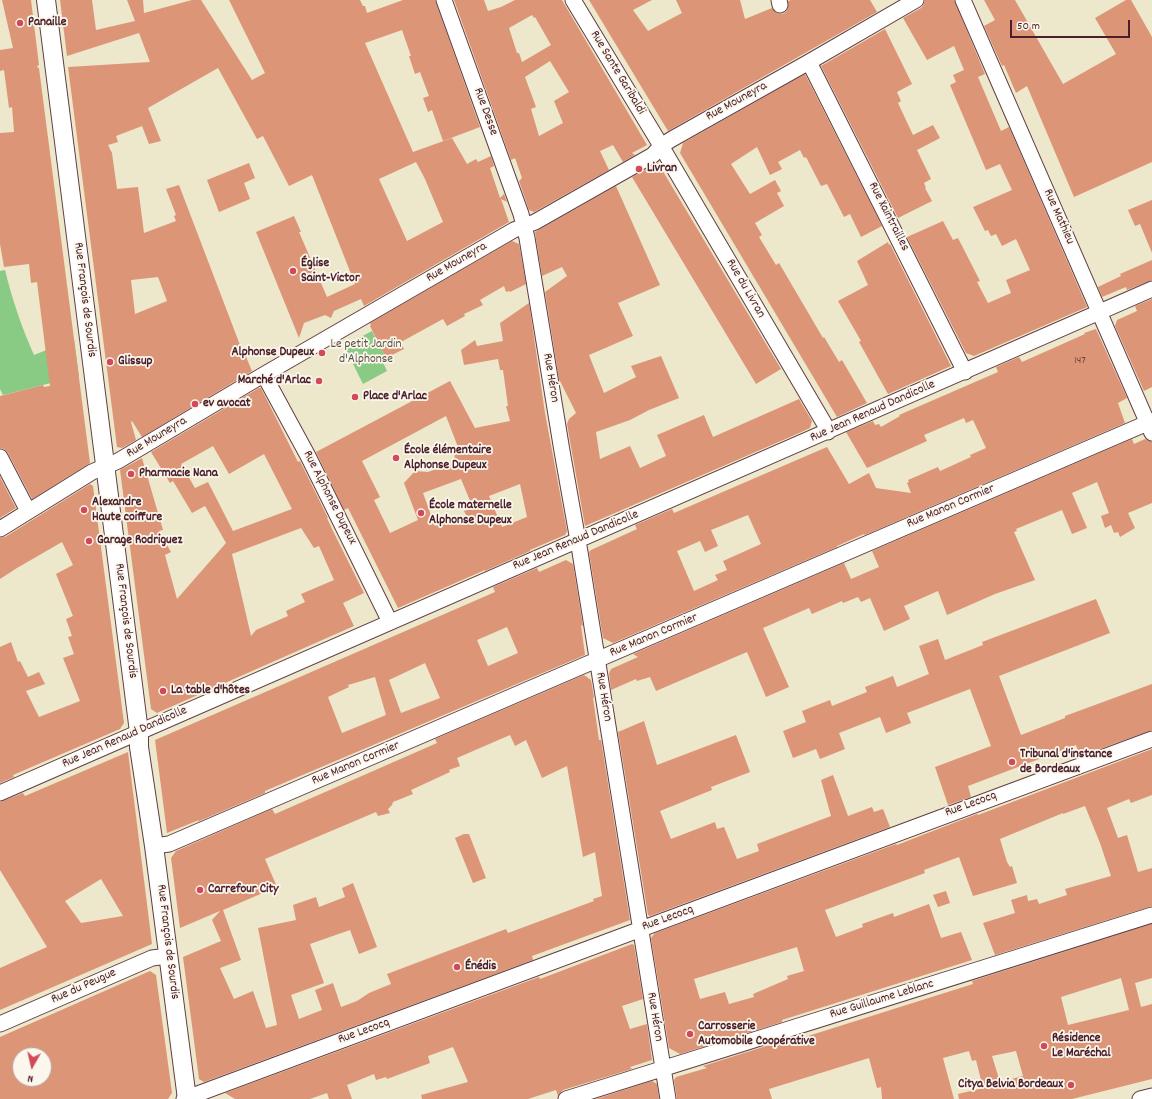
<!DOCTYPE html>
<html>
<head>
<meta charset="utf-8">
<style>
	body { margin:0 }
	#map { position:relative; width:1152px; height:1099px; overflow:hidden; background:#ede7cb; font-family:Dekko,sans-serif }
	canvas { display:block }
	.north { position:absolute; left:12px; top:1047px; width:40px; height:40px; box-sizing:border-box; background:#fbf7ec; border:1px solid #b4a19f; border-radius:50%; rotate:188deg; font-size:11px; font-weight:700; line-height:16px; text-align:center; color:#4a1f2b }
	.north::after { content:''; display:block; margin:auto; width:14px; height:18px; background:#d1495b; clip-path:polygon(50% 0,100% 100%,50% 72%,0 100%) }
	.scale { position:absolute; left:1010px; top:20px; width:120px; height:18px; box-sizing:border-box; border:2px solid #4a1f2b; border-top:0; padding-left:5px; font-size:12px; line-height:14px; white-space:nowrap; color:#4a1f2b; -webkit-text-stroke:3px #fbf7ec; paint-order:stroke }
</style>
</head>
<body>
<div id="map">
<canvas width="1152" height="1099"></canvas>
<div class="north">N</div>
<div class="scale">50 m</div>
</div>
<script>
const g = document.querySelector('canvas').getContext('2d');
g.lineJoin = 'round';
function fillPath(path, color) {
  g.fillStyle = color;
  g.fill(path, 'evenodd');
}
function stroke(path, color, width, dash) {
  g.strokeStyle = color;
  g.lineWidth = width;
  g.lineCap = dash ? 'butt' : 'round';
  g.setLineDash(dash || []);
  g.stroke(path);
}
function drawText(font, color, halo, rows, align = 'center') {
  g.font = font + ' Dekko,sans-serif';
  g.lineWidth = 3.5;
  g.setLineDash([]);
  g.textBaseline = 'middle';
  g.strokeStyle = halo;
  g.fillStyle = color;
  for (const [text, x, y, turn = 0] of rows) {
    g.save();
    g.translate(x, y);
    g.rotate((+turn || 0) * Math.PI / 180);
    g.textAlign = isNaN(turn) ? turn : align;
    if (halo) g.strokeText(text, 0, 0);
    g.fillText(text, 0, 0);
    g.restore();
  }
}
fillPath(new Path2D(`
	M 5,270 C 12,299 22,328 34,355 L 74,339 L 79,376 L 3,395 L 0,389 L 0,271 Z
	M 372,331 L 385,356 L 381,358 L 387,371 L 363,384 L 344,346 Z`), '#89cb84');
fillPath(new Path2D(`
	M 2,0 L 31,0 L 39,65 L 37,66 L 38,68 L 39,68 L 90,463 L 32,499 L 8,453 L 4,449 L 0,448 L 0,396 L 43,385 L 44,387 L 50,386 L 37,282 L 31,283 L 29,264 L 4,267 L 0,244 L 0,133 L 14,132 L 12,107 L 9,108 L 4,70 L 0,71 L 0,50 L 13,48 Z
	M 60,0 L 92,0 L 96,30 L 135,21 L 127,0 L 143,0 L 144,13 L 192,0 L 201,0 L 252,80 L 265,73 L 229,0 L 360,0 L 363,6 L 365,6 L 367,13 L 403,0 L 435,0 L 480,127 L 443,141 L 432,110 L 428,112 L 423,98 L 429,96 L 420,72 L 415,74 L 409,56 L 411,56 L 402,30 L 365,43 L 413,152 L 452,138 L 467,164 L 476,159 L 478,162 L 491,156 L 494,166 L 490,168 L 500,198 L 504,194 L 507,202 L 501,199 L 509,222 L 364,306 L 361,299 L 334,311 L 331,318 L 325,315 L 304,323 L 299,338 L 256,232 L 294,216 L 301,232 L 299,232 L 327,297 L 355,284 L 312,175 L 289,186 L 263,136 L 257,139 L 218,68 L 148,108 L 161,141 L 149,144 L 142,126 L 116,136 L 118,142 L 108,145 L 112,153 L 117,189 L 138,187 L 144,233 L 176,221 L 174,216 L 176,215 L 166,189 L 179,185 L 240,345 L 241,345 L 252,371 L 142,437 L 132,421 L 131,422 L 136,440 L 122,448 L 117,447 L 68,67 L 150,62 L 139,33 L 67,56 ZM 416,162 L 425,179 L 443,222 L 407,241 L 379,179 ZM 158,277 L 167,301 L 135,314 L 131,280 Z
	M 454,0 L 484,0 L 488,11 L 501,7 L 515,0 L 562,0 L 647,145 L 632,153 L 635,155 L 623,162 L 613,145 L 600,151 L 609,170 L 534,212 L 529,210 L 519,181 L 522,178 L 515,158 L 511,160 ZM 532,15 L 534,18 L 535,17 L 551,45 L 522,62 L 519,53 L 517,53 L 509,28 ZM 550,61 L 569,92 L 554,101 L 563,123 L 539,136 L 531,109 L 536,107 L 525,77 Z
	M 589,0 L 652,0 L 633,10 L 648,31 L 682,13 L 676,0 L 740,0 L 745,19 L 772,8 L 777,13 L 782,14 L 786,12 L 788,8 L 788,1 L 791,0 L 870,0 L 877,12 L 668,131 Z
	M 925,0 L 954,0 L 985,74 L 978,77 L 1001,131 L 1009,127 L 1087,307 L 974,356 L 966,353 L 907,237 L 943,221 L 953,240 L 958,238 L 980,281 L 977,282 L 988,303 L 1011,293 L 1006,280 L 1030,270 L 1016,239 L 1002,246 L 996,234 L 991,236 L 988,230 L 985,231 L 973,207 L 1012,190 L 1000,164 L 986,170 L 950,85 L 956,82 L 953,75 L 964,70 L 954,46 L 927,60 L 903,18 L 921,8 L 924,4 Z
	M 984,0 L 1015,0 L 1063,84 L 1116,54 L 1095,18 L 1126,0 L 1131,0 L 1152,37 L 1152,162 L 1074,197 L 1027,86 L 1016,93 L 1004,65 L 1002,66 L 984,26 L 995,20 Z
	M 885,29 L 912,84 L 897,92 L 901,101 L 898,103 L 913,135 L 933,125 L 940,138 L 917,150 L 931,179 L 924,183 L 926,188 L 925,188 L 932,201 L 898,218 L 821,66 Z
	M 805,74 L 882,226 L 861,237 L 850,214 L 844,217 L 827,184 L 821,186 L 806,157 L 804,158 L 800,150 L 778,162 L 782,169 L 770,175 L 757,147 L 731,164 L 750,194 L 775,180 L 781,191 L 777,193 L 784,206 L 755,223 L 762,235 L 759,237 L 776,265 L 779,263 L 823,338 L 824,337 L 839,362 L 842,360 L 867,403 L 837,417 L 680,153 L 683,143 Z
	M 249,163 L 255,178 L 244,183 L 250,199 L 219,212 L 207,180 Z
	M 658,163 L 781,369 L 756,384 L 632,177 Z
	M 616,186 L 660,285 L 618,303 L 633,336 L 589,355 L 604,393 L 636,377 L 631,366 L 661,356 L 679,398 L 649,410 L 630,420 L 596,432 L 600,459 L 630,446 L 640,468 L 666,456 L 657,435 L 704,415 L 713,437 L 799,399 L 812,421 L 810,428 L 797,434 L 585,526 L 567,424 L 569,419 L 576,413 L 559,379 L 545,292 L 567,276 L 562,267 L 542,276 L 535,232 Z
	M 1152,200 L 1152,253 L 1140,224 L 1135,226 L 1128,210 Z
	M 512,241 L 519,244 L 526,284 L 510,292 L 509,291 L 506,292 L 504,286 L 480,300 L 483,305 L 464,314 L 465,316 L 447,326 L 443,319 L 401,342 L 404,349 L 386,358 L 370,326 L 371,325 L 370,323 Z
	M 888,242 L 889,245 L 890,244 L 951,366 L 888,394 L 859,342 L 861,341 L 838,301 L 868,285 L 857,261 Z
	M 1152,260 L 1152,280 L 1127,290 L 1126,287 L 1102,297 L 1098,287 L 1121,276 L 1120,274 Z
	M 1152,299 L 1152,387 L 1144,391 L 1115,326 L 1117,320 L 1137,311 L 1135,306 Z
	M 529,303 L 545,413 L 567,531 L 565,535 L 530,550 L 530,551 L 485,571 L 485,570 L 398,608 L 348,508 L 344,510 L 316,452 L 450,381 L 476,430 L 475,428 L 510,421 L 506,406 L 508,406 L 503,370 L 500,370 L 498,359 L 464,365 L 461,350 L 475,340 L 477,346 L 503,341 L 500,323 ZM 446,416 L 458,447 L 455,454 L 454,462 L 428,472 L 415,471 L 404,483 L 418,520 L 390,533 L 374,500 L 380,497 L 362,461 ZM 461,479 L 473,508 L 464,511 L 466,515 L 435,526 L 423,493 ZM 520,484 L 527,517 L 502,527 L 489,496 Z
	M 1096,329 L 1127,398 L 1118,403 L 1125,423 L 865,535 L 864,534 L 837,546 L 837,547 L 613,643 L 603,638 L 589,552 L 591,550 L 637,529 L 635,525 L 672,509 L 674,513 L 827,447 L 849,484 L 869,473 L 876,488 L 911,493 L 907,483 L 909,482 L 908,480 L 938,467 L 940,471 L 971,457 L 970,455 L 986,448 L 973,420 L 966,423 L 964,418 L 924,435 L 927,441 L 867,468 L 846,432 L 873,421 L 875,425 L 879,424 L 881,427 L 900,416 L 899,415 L 998,372 L 996,367 L 1019,357 L 1022,362 L 1085,334 L 1084,333 ZM 748,515 L 761,544 L 723,561 L 727,570 L 715,575 L 718,580 L 694,591 L 677,551 L 700,541 L 705,552 L 718,546 L 711,530 Z
	M 259,388 L 261,388 L 298,462 L 300,461 L 328,518 L 327,518 L 332,529 L 364,593 L 343,603 L 354,626 L 157,713 L 151,709 L 120,470 L 142,458 L 163,530 L 159,531 L 171,552 L 165,555 L 177,599 L 226,543 L 205,506 L 192,513 L 173,481 L 170,483 L 151,452 ZM 213,446 L 229,474 L 264,454 L 292,509 L 233,531 L 208,482 L 195,488 L 181,464 ZM 301,528 L 314,548 L 319,546 L 334,580 L 301,594 L 305,602 L 286,611 L 288,616 L 256,630 L 251,636 L 232,554 Z
	M 1132,439 L 1134,444 L 1145,439 L 1152,442 L 1152,503 L 1128,513 L 1135,528 L 1120,537 L 1118,532 L 1114,533 L 1111,525 L 1105,528 L 1101,516 L 1109,513 L 1097,482 L 1072,493 L 1087,528 L 1072,534 L 1062,510 L 1016,529 L 1017,531 L 1014,532 L 1035,580 L 995,594 L 947,615 L 938,591 L 904,606 L 910,619 L 884,631 L 870,598 L 861,602 L 858,597 L 843,603 L 842,601 L 812,614 L 809,608 L 763,628 L 789,687 L 766,697 L 747,652 L 656,691 L 650,677 L 637,681 L 636,679 L 611,690 L 609,673 L 611,669 L 638,657 L 633,654 L 844,563 L 851,579 L 879,567 L 872,551 Z
	M 0,477 L 16,508 L 0,518 Z
	M 90,484 L 93,486 L 124,723 L 120,729 L 13,775 L 14,777 L 0,783 L 0,647 L 11,642 L 18,662 L 20,661 L 28,677 L 39,672 L 45,684 L 26,691 L 39,717 L 80,701 L 63,658 L 74,654 L 68,637 L 72,636 L 66,619 L 73,616 L 56,574 L 73,565 L 62,542 L 17,568 L 0,579 L 0,538 L 5,537 Z
	M 566,560 L 573,564 L 583,626 L 581,625 L 585,655 L 279,785 L 265,791 L 265,793 L 197,822 L 199,820 L 167,833 L 155,740 L 495,592 L 493,587 L 537,568 L 539,572 ZM 507,627 L 518,653 L 488,666 L 477,640 ZM 425,663 L 440,698 L 401,713 L 389,680 ZM 375,677 L 386,715 L 342,733 L 328,697 L 349,687 L 348,685 Z
	M 1096,599 L 1110,633 L 999,676 L 1021,735 L 1065,718 L 1065,716 L 1152,684 L 1152,730 L 1080,756 L 1076,745 L 968,786 L 971,797 L 948,805 L 935,767 L 991,746 L 970,689 L 907,713 L 911,723 L 886,733 L 880,717 L 839,733 L 845,749 L 820,759 L 816,749 L 793,758 L 783,731 L 806,722 L 802,711 L 830,700 L 832,706 L 867,692 L 865,687 L 893,676 L 897,687 L 929,674 L 919,646 L 938,639 L 945,660 L 983,645 L 982,642 Z
	M 584,675 L 591,680 L 594,697 L 593,698 L 599,740 L 601,740 L 630,920 L 532,956 L 533,960 L 204,1082 L 199,1079 L 183,957 L 221,941 L 212,920 L 220,911 L 180,928 L 171,858 L 176,851 L 272,809 L 275,814 L 437,743 L 435,739 ZM 510,735 L 515,746 L 526,740 L 542,778 L 567,766 L 583,857 L 595,852 L 602,896 L 593,899 L 594,901 L 508,933 L 506,929 L 387,974 L 391,984 L 369,993 L 357,1001 L 341,1007 L 333,983 L 315,990 L 322,1010 L 299,1019 L 291,995 L 324,983 L 310,944 L 350,930 L 359,954 L 377,947 L 353,883 L 342,888 L 345,897 L 319,907 L 316,897 L 293,905 L 296,920 L 258,928 L 277,1025 L 266,1028 L 253,991 L 234,999 L 220,968 L 241,960 L 223,910 L 277,887 L 265,859 L 376,812 L 378,816 L 390,813 L 388,809 L 392,805 L 393,802 L 413,794 L 411,790 L 450,772 L 449,770 L 460,766 L 457,758 Z
	M 644,721 L 657,765 L 736,735 L 750,772 L 711,787 L 712,790 L 660,811 L 671,839 L 715,822 L 717,829 L 724,827 L 737,859 L 759,851 L 757,844 L 831,816 L 821,780 L 833,775 L 848,816 L 872,807 L 874,812 L 883,809 L 890,827 L 650,916 L 648,915 L 618,732 Z
	M 1152,749 L 1152,795 L 1131,803 L 1129,799 L 1107,808 L 1118,838 L 1127,835 L 1138,872 L 1152,868 L 1152,906 L 995,955 L 983,923 L 1015,913 L 1011,900 L 1027,895 L 1028,901 L 1037,899 L 1039,904 L 1067,895 L 1065,889 L 1111,876 L 1100,843 L 1085,806 L 1063,814 L 1063,813 L 1000,839 L 1007,862 L 1010,867 L 1012,866 L 1017,883 L 973,896 L 959,857 L 924,870 L 925,873 L 825,910 L 836,937 L 863,927 L 862,924 L 893,913 L 894,917 L 929,904 L 941,938 L 961,932 L 972,960 L 782,1020 L 782,1022 L 680,1054 L 669,1048 L 651,938 L 655,933 L 896,844 L 897,845 L 925,834 L 977,814 L 978,815 ZM 797,947 L 804,971 L 787,976 L 788,979 L 753,994 L 754,997 L 729,1004 L 725,992 L 700,999 L 694,979 Z
	M 128,752 L 152,944 L 0,1010 L 0,968 L 47,947 L 0,870 L 0,802 L 23,793 L 25,796 ZM 101,879 L 123,916 L 81,923 L 65,901 Z
	M 464,834 L 469,834 L 486,878 L 473,883 L 455,838 Z
	M 946,891 L 950,903 L 938,907 L 933,895 Z
	M 1152,924 L 1152,978 L 1135,983 L 1141,1007 L 1152,1004 L 1152,1079 L 1072,1099 L 959,1099 L 958,1094 L 983,1088 L 976,1060 L 972,1061 L 969,1051 L 943,1058 L 954,1099 L 882,1099 L 881,1087 L 877,1088 L 869,1058 L 769,1089 L 772,1099 L 677,1099 L 674,1080 L 676,1077 L 707,1068 L 703,1066 L 788,1039 L 789,1042 L 973,984 L 972,981 ZM 1121,978 L 1129,1010 L 1068,1025 L 1061,997 ZM 1016,1051 L 1023,1076 L 1000,1082 L 992,1056 Z
	M 632,944 L 634,945 L 643,999 L 622,1006 L 630,1029 L 647,1024 L 652,1060 L 630,1067 L 632,1069 L 563,1090 L 560,1093 L 558,1096 L 556,1090 L 528,1099 L 422,1099 L 421,1095 L 468,1082 L 453,1047 L 428,1056 L 430,1063 L 387,1079 L 386,1077 L 376,1080 L 374,1074 L 347,1085 L 352,1099 L 329,1099 L 327,1093 L 310,1099 L 235,1099 L 225,1093 L 539,977 L 540,979 Z
	M 150,971 L 156,975 L 172,1093 L 168,1099 L 0,1099 L 0,1037 ZM 20,1055 L 44,1055 L 44,1079 L 20,1079 Z
	M 652,1081 L 657,1084 L 659,1099 L 596,1099 Z`), '#dd9577');
const minor = new Path2D(`
	M 444,0 L 521,214 L 527,238 L 562,451 L 580,552 L 668,1099
	M 573,0 L 657,139 L 824,423 L 828,432
	M 779,0 L 780,5
	M 963,0 L 1152,433
	M 809,62 L 965,372
	M 264,375 L 308,456 L 390,622
	M 0,457 L 28,511
	M 0,529 L 92,472 L 118,461 L 258,378 L 514,230 L 535,222 L 653,155 L 661,146 L 672,139 L 809,62 L 916,0
	M 0,793 L 1152,289
	M 154,846 L 169,844 L 1152,421
	M 0,1024 L 152,958 L 168,956
	M 184,1099 L 1152,739
	M 566,1099 L 1152,915
	M 1140,1099 L 1152,1096`);
const tertiary = new Path2D(`
	M 46,0 L 139,732 L 139,747 L 154,846 L 187,1099`);
stroke(minor, '#623d43', 17);
stroke(tertiary, '#623d43', 20);
stroke(minor, '#fff', 15);
stroke(tertiary, '#fff', 18);
for (const [x, y, r, color] of [
	[20,23,4,"#d1495b"],
	[639,169,4,"#d1495b"],
	[293,271,4,"#d1495b"],
	[322,353,4,"#d1495b"],
	[110,362,4,"#d1495b"],
	[319,381,4,"#d1495b"],
	[355,397,4,"#d1495b"],
	[195,404,4,"#d1495b"],
	[396,458,4,"#d1495b"],
	[131,474,4,"#d1495b"],
	[84,510,4,"#d1495b"],
	[421,513,4,"#d1495b"],
	[89,541,4,"#d1495b"],
	[163,691,4,"#d1495b"],
	[1012,762,4,"#d1495b"],
	[200,890,4,"#d1495b"],
	[457,967,4,"#d1495b"],
	[690,1034,4,"#d1495b"],
	[1044,1046,4,"#d1495b"],
	[1071,1085,4,"#d1495b"]
]) {
  const dot = new Path2D();
  dot.arc(x, y, r, 0, 2 * Math.PI);
  g.fillStyle = color;
  g.fill(dot);
  stroke(dot, '#fbf7ec', 1.5);
}
drawText('11px', '#6f3c3e', null, [
	["147",1080,361]
]);
drawText('bold 13px', '#4a1f2b', '#fbf7ec', [
	["Panaille",28,23],
	["Livran",647,169],
	["Église",301,264],
	["Saint-Victor",301,279],
	["Alphonse Dupeux",314,353,"right"],
	["Glissup",118,362],
	["Marché d'Arlac",311,381,"right"],
	["Place d'Arlac",363,397],
	["ev avocat",203,404],
	["École élémentaire",404,451],
	["Alphonse Dupeux",404,466],
	["Pharmacie Nana",139,474],
	["Alexandre",92,503],
	["Haute coiffure",92,518],
	["École maternelle",429,506],
	["Alphonse Dupeux",429,521],
	["Garage Rodriguez",97,541],
	["La table d'hôtes",171,691],
	["Tribunal d'instance",1020,755],
	["de Bordeaux",1020,770],
	["Carrefour City",208,890],
	["Énédis",465,967],
	["Carrosserie",698,1027],
	["Automobile Coopérative",698,1042],
	["Résidence",1052,1039],
	["Le Maréchal",1052,1054],
	["Citya Belvia Bordeaux",1063,1085,"right"]
], 'left');
drawText('13px', '#4a1f2b', '#fbf7ec', [
	["Rue Sante Garibaldi",617,73,59],
	["Rue Mouneyra",737,102,-29],
	["Rue Desse",485,112,70],
	["Rue Xaintrailles",888,217,63],
	["Rue Mathieu",1058,217,66],
	["Rue Mouneyra",457,263,-30],
	["Rue du Livran",745,289,60],
	["Rue François de Sourdis",84,300,83],
	["Rue Héron",550,378,81],
	["Rue Jean Renaud Dandicolle",873,412,-24],
	["Rue Mouneyra",157,438,-31],
	["Rue Alphonse Dupeux",329,498,63],
	["Rue Manon Cormier",951,507,-23],
	["Rue Jean Renaud Dandicolle",576,541,-23],
	["Rue François de Sourdis",125,621,83],
	["Rue Manon Cormier",654,636,-23],
	["Rue Héron",603,697,81],
	["Rue Jean Renaud Dandicolle",125,738,-24],
	["Rue Manon Cormier",356,764,-23],
	["Rue Lecocq",971,805,-20],
	["Rue Lecocq",668,919,-20],
	["Rue François de Sourdis",167,942,83],
	["Rue du Peugue",84,987,-24],
	["Rue Guillaume Leblanc",882,1000,-17],
	["Rue Héron",654,1017,81],
	["Rue Lecocq",364,1032,-20]
]);
drawText('13px', '#5d5346', '#fbf7ec', [
	["Le petit Jardin",366,345],
	["d'Alphonse",366,360]
]);
</script>
</body>
</html>
